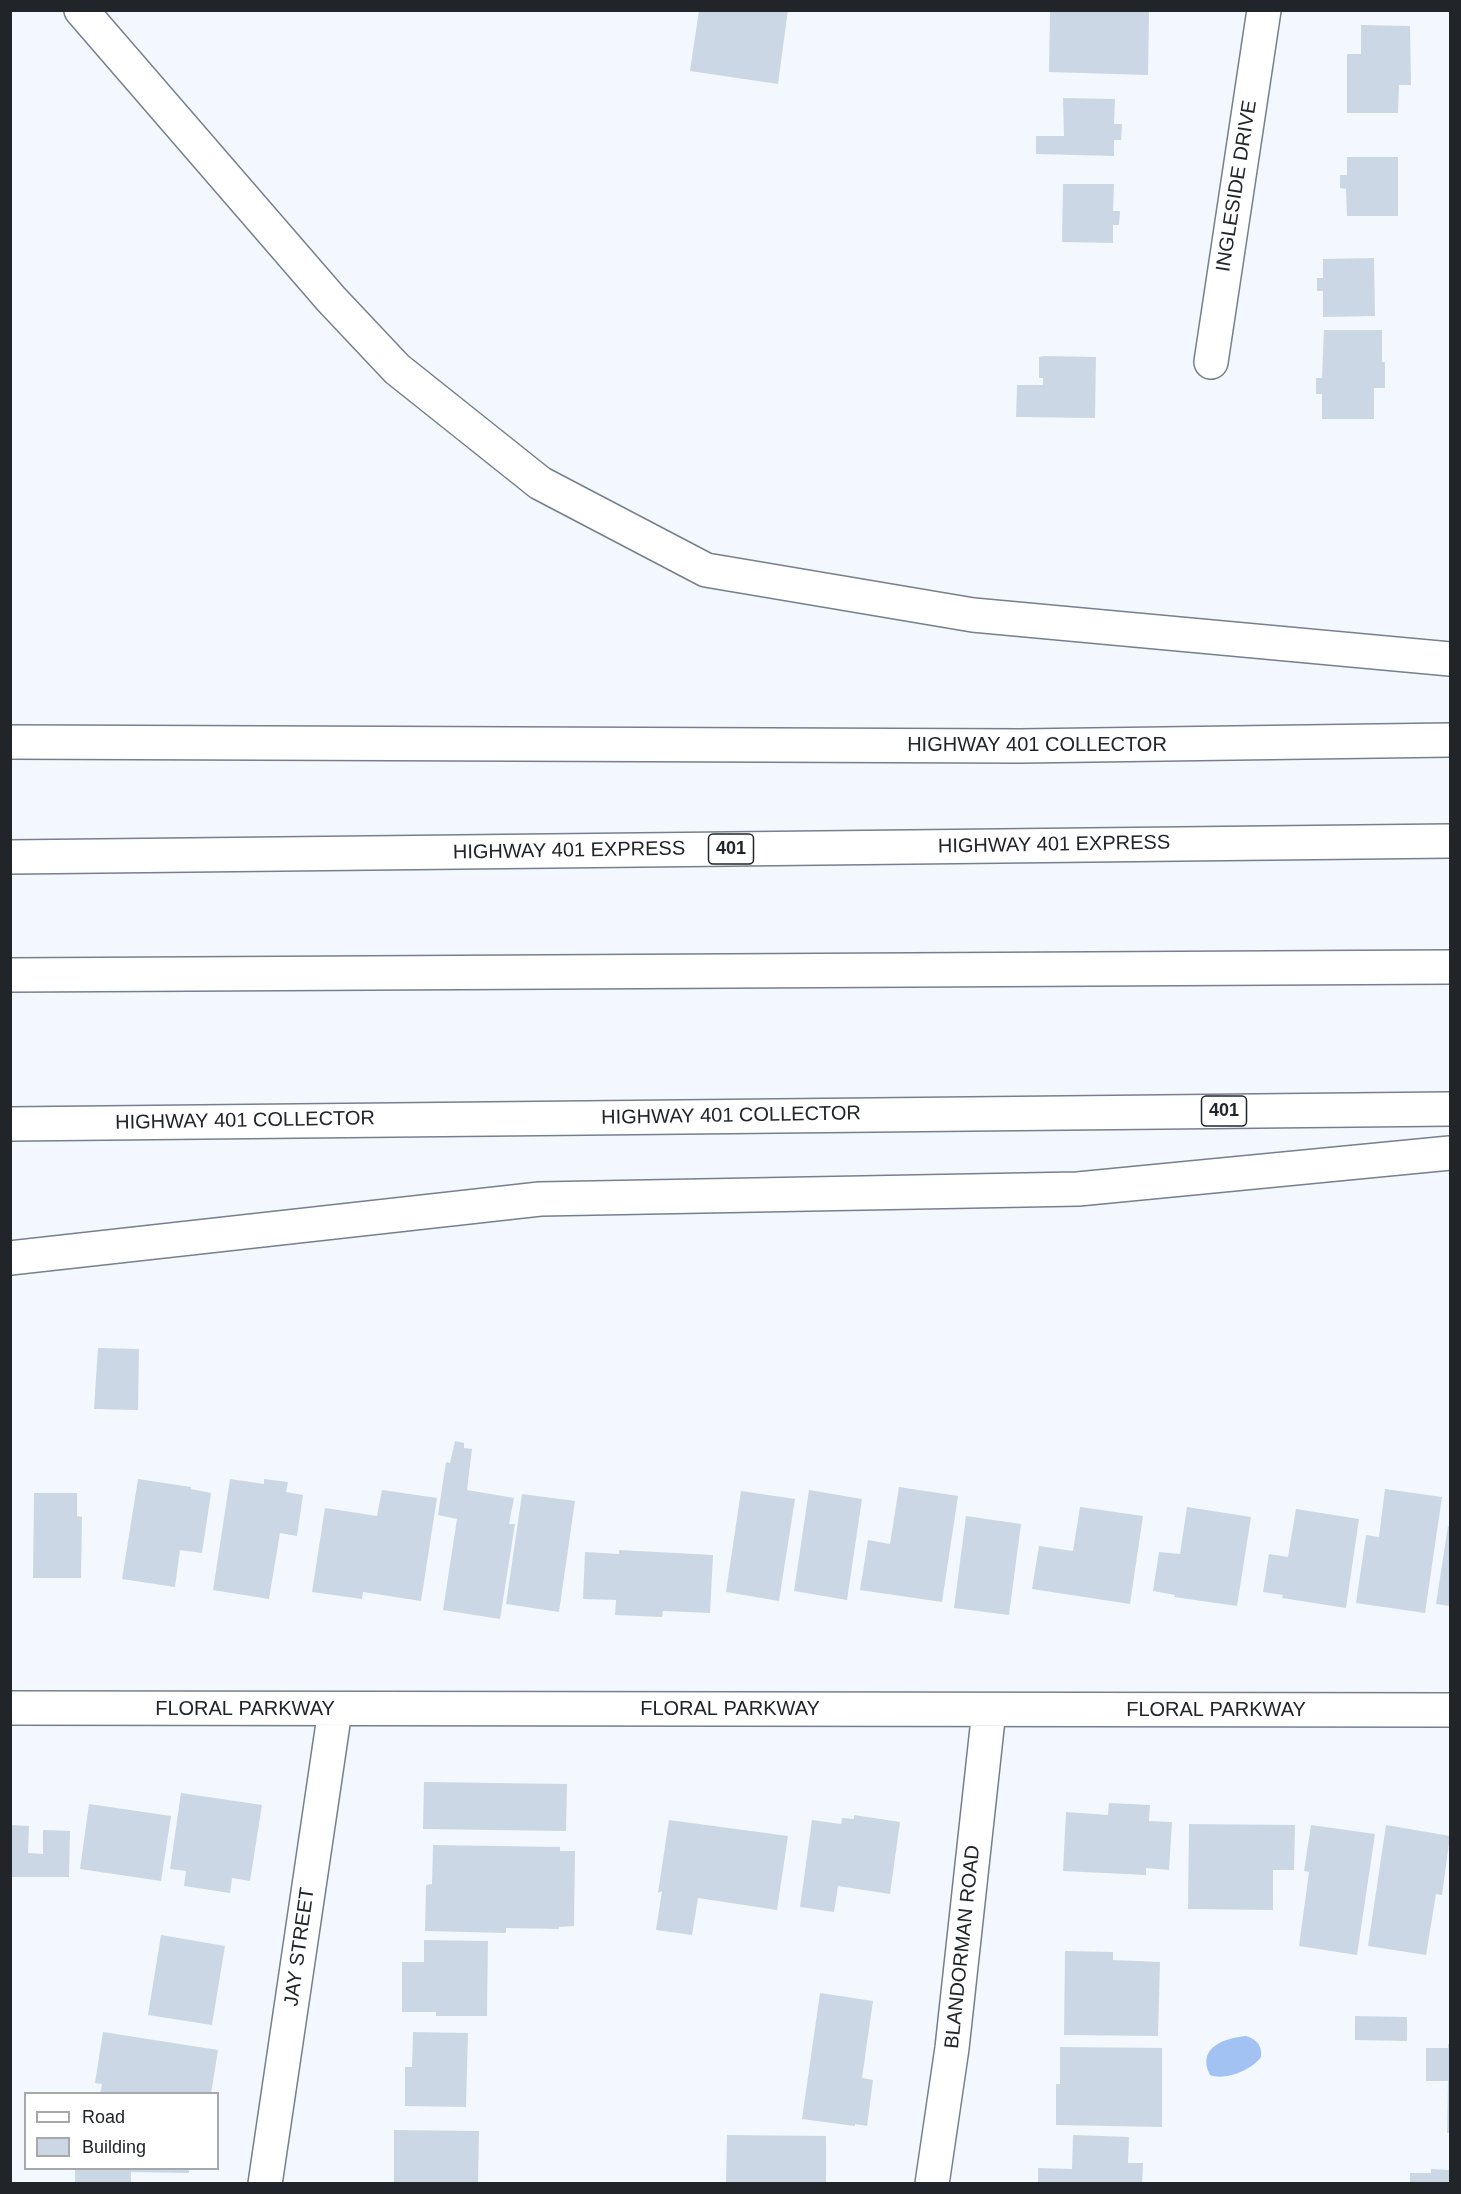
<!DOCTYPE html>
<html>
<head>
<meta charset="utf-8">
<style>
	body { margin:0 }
	#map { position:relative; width:1461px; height:2194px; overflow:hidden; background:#f3f7fe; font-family:Arial,sans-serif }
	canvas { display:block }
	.frame { position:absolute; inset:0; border:12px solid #21252a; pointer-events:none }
	.legend { position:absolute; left:24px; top:2092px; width:195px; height:78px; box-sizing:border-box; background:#fff; border:2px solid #a6a8aa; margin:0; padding:8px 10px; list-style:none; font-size:18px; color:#21252a }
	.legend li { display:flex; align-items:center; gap:12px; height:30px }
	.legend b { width:30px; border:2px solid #a6a8aa }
</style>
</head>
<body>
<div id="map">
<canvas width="1461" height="2194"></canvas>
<div class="frame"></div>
<ul class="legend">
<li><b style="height:8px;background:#fff"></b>Road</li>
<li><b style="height:16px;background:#ccd7e6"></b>Building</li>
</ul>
</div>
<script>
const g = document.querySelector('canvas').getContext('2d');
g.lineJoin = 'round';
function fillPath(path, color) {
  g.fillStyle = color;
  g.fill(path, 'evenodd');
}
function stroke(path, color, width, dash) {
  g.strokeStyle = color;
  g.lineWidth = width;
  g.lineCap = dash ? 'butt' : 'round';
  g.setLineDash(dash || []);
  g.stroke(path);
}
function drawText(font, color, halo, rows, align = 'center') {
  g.font = font + ' Arial,sans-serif';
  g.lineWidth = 4.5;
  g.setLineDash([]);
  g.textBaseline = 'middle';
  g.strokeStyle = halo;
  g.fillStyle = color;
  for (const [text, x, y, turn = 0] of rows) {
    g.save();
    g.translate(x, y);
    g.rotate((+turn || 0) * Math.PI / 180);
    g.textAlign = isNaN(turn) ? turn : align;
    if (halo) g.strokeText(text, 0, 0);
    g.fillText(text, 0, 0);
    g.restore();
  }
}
fillPath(new Path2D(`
	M 1246,2036 C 1257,2040 1262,2045 1261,2057 C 1252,2070 1225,2081 1210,2075 C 1196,2048 1224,2038 1246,2036 Z`), '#a1c2f2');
fillPath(new Path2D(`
	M 699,10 L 788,10 L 778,84 L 690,71 Z
	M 1050,10 L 1149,10 L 1148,75 L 1049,72 Z
	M 1361,25 L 1410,26 L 1411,85 L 1399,85 L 1398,113 L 1347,113 L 1347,54 L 1361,54 Z
	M 1063,98 L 1115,99 L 1114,124 L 1122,124 L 1121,140 L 1114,140 L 1114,156 L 1036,154 L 1036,136 L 1064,136 Z
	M 1347,157 L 1398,157 L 1398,216 L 1347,216 L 1346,189 L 1340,188 L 1340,175 L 1347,175 Z
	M 1063,184 L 1114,184 L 1113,211 L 1120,211 L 1119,225 L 1113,225 L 1113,243 L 1062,242 Z
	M 1374,258 L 1375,316 L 1323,317 L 1323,291 L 1317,291 L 1317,278 L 1323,278 L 1323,259 Z
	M 1324,330 L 1382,330 L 1382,362 L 1385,362 L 1385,388 L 1374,388 L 1374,419 L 1322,419 L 1322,394 L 1316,394 L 1316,378 L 1322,378 Z
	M 1044,356 L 1096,357 L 1095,418 L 1016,417 L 1017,385 L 1043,385 L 1043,378 L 1039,378 L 1039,357 Z
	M 98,1348 L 139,1349 L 138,1410 L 94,1409 Z
	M 455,1441 L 464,1443 L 464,1448 L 472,1449 L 467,1490 L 514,1498 L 509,1524 L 515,1524 L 500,1619 L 443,1610 L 457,1519 L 438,1515 L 446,1462 L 450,1463 Z
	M 138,1479 L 191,1487 L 191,1489 L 211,1493 L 202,1553 L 180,1550 L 175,1587 L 122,1579 Z
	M 230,1479 L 264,1484 L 264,1479 L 288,1482 L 286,1492 L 303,1495 L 297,1536 L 280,1533 L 269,1599 L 213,1590 Z
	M 899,1487 L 958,1496 L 942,1602 L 860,1590 L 868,1540 L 890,1544 Z
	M 1385,1489 L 1442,1497 L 1425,1613 L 1356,1603 L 1366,1535 L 1379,1537 Z
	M 382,1490 L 437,1498 L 421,1601 L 363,1592 L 362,1599 L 312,1592 L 325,1508 L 377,1516 Z
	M 809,1490 L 862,1499 L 847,1600 L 794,1591 Z
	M 741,1491 L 795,1499 L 779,1601 L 726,1592 Z
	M 34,1493 L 77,1493 L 77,1516 L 82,1517 L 81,1578 L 33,1578 Z
	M 522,1494 L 575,1501 L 559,1612 L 506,1604 Z
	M 1080,1507 L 1143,1516 L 1130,1604 L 1032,1589 L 1039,1546 L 1073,1551 Z
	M 1187,1507 L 1251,1517 L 1237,1606 L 1174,1597 L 1175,1595 L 1153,1591 L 1159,1552 L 1180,1554 Z
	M 1296,1509 L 1359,1519 L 1346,1608 L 1282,1598 L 1283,1595 L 1263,1592 L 1269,1554 L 1288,1557 Z
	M 966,1516 L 1021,1524 L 1009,1615 L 954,1608 Z
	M 1448,1526 L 1450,1526 L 1450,1606 L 1436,1604 Z
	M 619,1550 L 713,1555 L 710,1613 L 663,1611 L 662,1617 L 615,1615 L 616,1600 L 583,1599 L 585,1552 L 619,1554 Z
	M 424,1782 L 567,1784 L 566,1831 L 423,1829 Z
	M 181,1793 L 262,1805 L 250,1881 L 232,1878 L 230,1893 L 184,1886 L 186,1871 L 170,1869 Z
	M 1109,1803 L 1150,1805 L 1149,1821 L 1172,1822 L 1169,1870 L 1146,1868 L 1146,1875 L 1063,1871 L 1066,1812 L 1108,1815 Z
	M 89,1804 L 171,1816 L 161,1881 L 80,1869 Z
	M 854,1815 L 900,1822 L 890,1894 L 838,1886 L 834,1912 L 800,1907 L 812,1820 L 841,1824 L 842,1818 L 854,1819 Z
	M 669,1820 L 788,1836 L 777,1910 L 698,1898 L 692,1935 L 656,1930 L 662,1891 L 658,1893 Z
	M 1189,1824 L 1295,1825 L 1294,1870 L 1273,1870 L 1273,1910 L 1188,1909 Z
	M 10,1825 L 29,1826 L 28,1853 L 43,1854 L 43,1830 L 70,1831 L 69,1877 L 10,1877 Z
	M 1311,1825 L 1375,1834 L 1357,1955 L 1299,1946 L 1309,1872 L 1304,1871 Z
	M 1386,1825 L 1450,1836 L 1442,1895 L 1436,1894 L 1426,1955 L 1368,1946 Z
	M 433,1845 L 560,1847 L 560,1851 L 575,1851 L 574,1926 L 559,1927 L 559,1929 L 506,1928 L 506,1933 L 425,1931 L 426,1885 L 432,1884 Z
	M 161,1935 L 225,1946 L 212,2025 L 148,2015 Z
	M 424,1940 L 488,1941 L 487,2016 L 436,2016 L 436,2012 L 402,2012 L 402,1962 L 424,1962 Z
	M 1065,1951 L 1113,1952 L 1113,1960 L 1160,1962 L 1158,2036 L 1064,2035 Z
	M 820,1993 L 873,2001 L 862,2078 L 873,2080 L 867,2126 L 855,2124 L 855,2126 L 802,2119 Z
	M 1355,2016 L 1407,2017 L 1407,2041 L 1355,2040 Z
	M 103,2032 L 218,2050 L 211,2094 L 151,2092 L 150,2094 L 100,2094 L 102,2084 L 95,2083 Z
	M 413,2032 L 468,2033 L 466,2107 L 405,2106 L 405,2067 L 412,2067 Z
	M 1448,2044 L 1450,2044 L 1450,2133 L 1447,2133 L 1448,2081 L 1426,2081 L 1426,2048 L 1448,2048 Z
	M 1060,2047 L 1162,2048 L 1162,2127 L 1056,2125 L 1056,2084 L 1060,2084 Z
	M 394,2130 L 479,2131 L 478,2184 L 394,2184 Z
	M 727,2135 L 826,2136 L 826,2184 L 726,2184 Z
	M 1073,2135 L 1129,2137 L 1128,2163 L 1143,2163 L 1142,2184 L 1038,2184 L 1038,2168 L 1072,2169 Z
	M 75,2168 L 189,2168 L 189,2173 L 131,2172 L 131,2184 L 75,2184 Z
	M 1431,2169 L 1450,2170 L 1450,2184 L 1410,2184 L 1410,2173 L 1431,2173 Z`), '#ccd7e6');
const street = new Path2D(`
	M 1211,362 L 1264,10
	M 10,1708 L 1450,1710
	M 265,2184 L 335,1710
	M 932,2184 L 952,2048 L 989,1710`);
const highway = new Path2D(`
	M 81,10 L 331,299 L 397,369 L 540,483 L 706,570 L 973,615 L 1450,659
	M 10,742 L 1020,746 L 1450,740
	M 10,857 L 1450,841
	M 10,975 L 1450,967
	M 10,1124 L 1450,1109
	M 10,1258 L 540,1199 L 1078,1189 L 1450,1153`);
stroke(street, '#767f8d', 36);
stroke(highway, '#767f8d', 36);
stroke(street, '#fff', 33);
stroke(highway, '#fff', 33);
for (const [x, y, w] of [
	[731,849,45],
	[1224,1111,45]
]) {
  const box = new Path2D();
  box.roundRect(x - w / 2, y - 15, w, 30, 4.5);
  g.fillStyle = '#fff';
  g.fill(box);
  stroke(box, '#21252a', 1.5);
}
drawText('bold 18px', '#21252a', null, [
	["401",731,849],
	["401",1224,1111]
]);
drawText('20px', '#21252a', '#fff', [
	["INGLESIDE DRIVE",1237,186,-81],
	["HIGHWAY 401 COLLECTOR",1037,745],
	["HIGHWAY 401 EXPRESS",1054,845,-1],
	["HIGHWAY 401 EXPRESS",569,851,-1],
	["HIGHWAY 401 COLLECTOR",731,1116,-1],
	["HIGHWAY 401 COLLECTOR",245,1121,-1],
	["FLORAL PARKWAY",245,1709],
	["FLORAL PARKWAY",730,1709],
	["FLORAL PARKWAY",1216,1710],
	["JAY STREET",300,1947,-82],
	["BLANDORMAN ROAD",963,1947,-84]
]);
</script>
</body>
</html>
